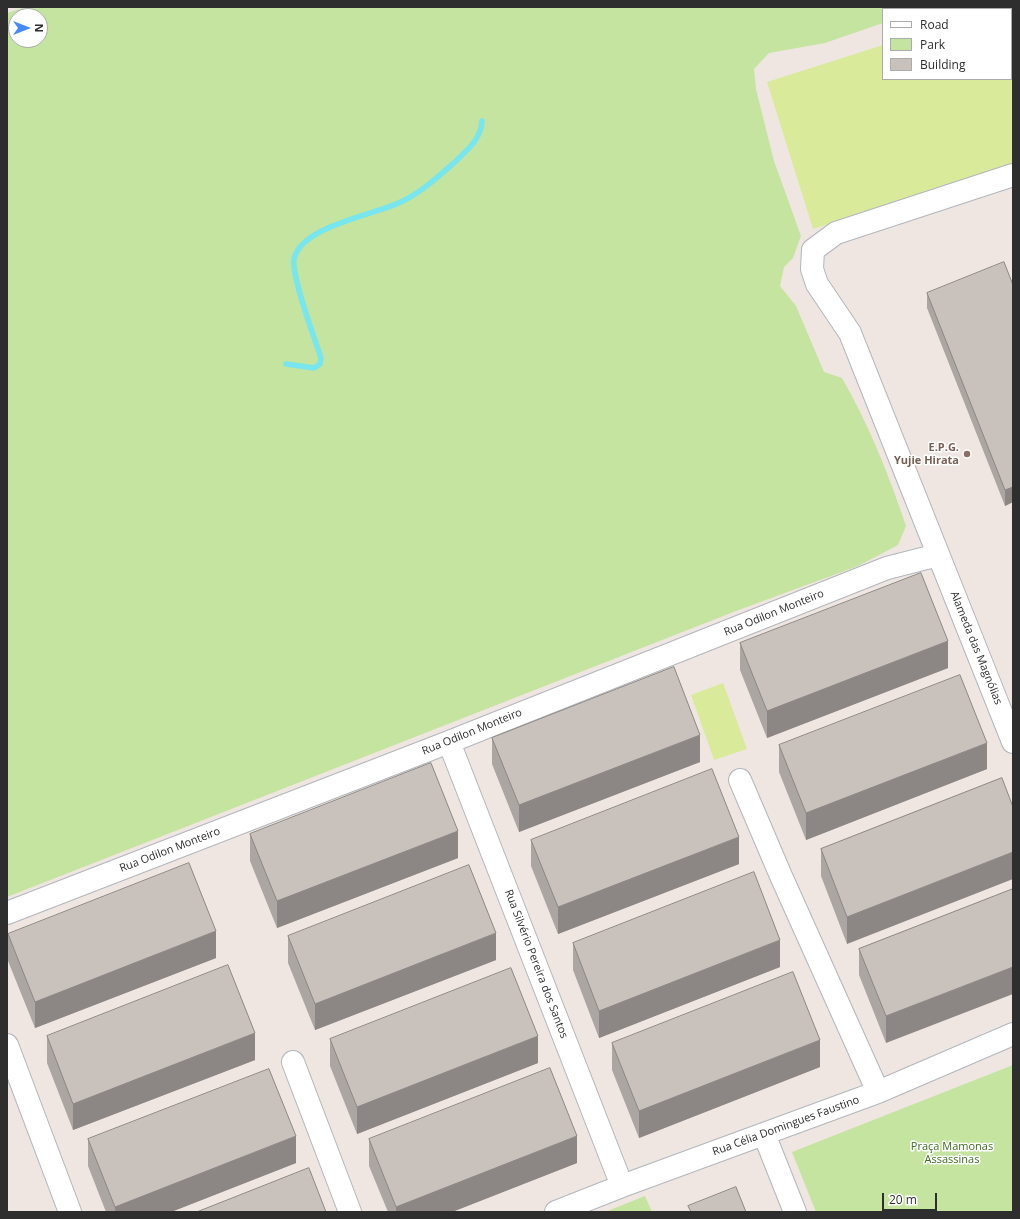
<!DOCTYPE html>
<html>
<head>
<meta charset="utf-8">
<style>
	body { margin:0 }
	#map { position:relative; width:1020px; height:1219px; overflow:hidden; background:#efe6e1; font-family:"Open Sans",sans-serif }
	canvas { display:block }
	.frame { position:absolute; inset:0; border:8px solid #2e2e2e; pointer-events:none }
	.legend { position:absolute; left:882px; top:8px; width:130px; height:72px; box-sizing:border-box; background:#fff; border:1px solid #ababab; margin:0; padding:5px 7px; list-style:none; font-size:12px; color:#2e2e2e }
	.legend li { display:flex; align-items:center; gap:8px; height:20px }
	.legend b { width:20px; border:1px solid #ababab }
	.north { position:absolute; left:8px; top:8px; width:40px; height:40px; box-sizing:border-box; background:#fff; border:1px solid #ababab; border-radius:50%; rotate:90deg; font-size:11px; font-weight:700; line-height:16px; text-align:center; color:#2e2e2e }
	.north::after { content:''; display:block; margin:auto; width:14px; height:18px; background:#458af8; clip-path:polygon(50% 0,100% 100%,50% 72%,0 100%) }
	.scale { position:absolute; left:882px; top:1193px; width:55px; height:18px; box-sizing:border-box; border:2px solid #2e2e2e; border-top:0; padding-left:5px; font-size:12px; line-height:14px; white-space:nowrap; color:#2e2e2e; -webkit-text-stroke:3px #fff; paint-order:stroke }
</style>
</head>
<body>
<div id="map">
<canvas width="1020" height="1219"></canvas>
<div class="frame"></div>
<ul class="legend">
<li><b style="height:5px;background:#fff"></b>Road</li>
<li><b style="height:11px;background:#c4e49f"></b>Park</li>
<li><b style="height:11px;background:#c8c1bc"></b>Building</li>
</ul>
<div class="north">N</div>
<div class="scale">20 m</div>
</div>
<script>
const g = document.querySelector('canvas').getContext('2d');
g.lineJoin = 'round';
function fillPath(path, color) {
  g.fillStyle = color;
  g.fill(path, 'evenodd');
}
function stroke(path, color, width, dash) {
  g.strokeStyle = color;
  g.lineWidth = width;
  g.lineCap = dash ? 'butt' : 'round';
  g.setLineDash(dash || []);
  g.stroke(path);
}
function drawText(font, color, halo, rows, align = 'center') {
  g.font = font + ' "Open Sans",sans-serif';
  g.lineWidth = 3;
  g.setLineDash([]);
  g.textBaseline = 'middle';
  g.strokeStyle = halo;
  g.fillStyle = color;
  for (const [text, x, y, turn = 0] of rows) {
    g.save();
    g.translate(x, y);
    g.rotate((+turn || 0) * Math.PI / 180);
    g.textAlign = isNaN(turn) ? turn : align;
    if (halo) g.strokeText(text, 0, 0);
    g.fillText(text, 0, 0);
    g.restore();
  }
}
fillPath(new Path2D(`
	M 26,7 L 928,7 L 922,9 L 883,9 L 883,23 L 825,43 L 769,53 L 754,69 L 756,89 L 774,161 L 801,236 L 793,258 L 784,267 L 780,286 L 796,306 L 824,372 L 842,378 C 869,425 889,475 906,526 L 898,545 L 858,566 L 736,611 L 7,897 L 7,13 ZM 16,16 L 40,16 L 40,40 L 16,40 Z
	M 1013,1065 L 1013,1212 L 816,1212 L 792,1152 Z
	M 645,1196 L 652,1212 L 605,1212 Z`), '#c4e49f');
fillPath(new Path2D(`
	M 1000,7 L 1013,7 L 1013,165 L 813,229 L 767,82 L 883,45 L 883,79 L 1011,79 L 1011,9 L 994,9 Z
	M 723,683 L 747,749 L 714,760 L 691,695 Z`), '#d9ea9b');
stroke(new Path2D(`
	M 286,364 L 314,368 L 320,364 L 321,358 C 315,339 291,276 294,259 C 302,225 376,215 403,201 C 423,191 440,175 456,161 C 468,149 481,139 482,121`), '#77e6ee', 5.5);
const minor = new Path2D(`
	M 1013,175 L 836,233 L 813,250 L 812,269 L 817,284 L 850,333 L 1013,742
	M 449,742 L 622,1186
	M 740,780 L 781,876 L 878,1092
	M 7,913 L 449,742 L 887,568 L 938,555
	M 7,1045 L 70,1212
	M 293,1062 L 350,1212
	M 764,1134 L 795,1212
	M 556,1212 L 622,1186 L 878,1092 L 1013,1034`);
stroke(minor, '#b1b6be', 24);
stroke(minor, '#fff', 22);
fillPath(new Path2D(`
	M 1013,285 L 1013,502 L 1005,506 L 927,308 L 927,293 Z
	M 740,643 L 948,668 L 767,738 L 740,670 Z
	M 492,738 L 700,762 L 519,832 L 492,764 Z
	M 779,745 L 987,769 L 806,840 L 779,772 Z
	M 1002,778 L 847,944 L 821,876 L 821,849 Z
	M 250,834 L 458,858 L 277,928 L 250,861 Z
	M 531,840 L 739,864 L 558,934 L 531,866 Z
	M 1013,889 L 886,1043 L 859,975 L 859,949 Z
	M 8,934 L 216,958 L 35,1028 L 8,961 Z
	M 288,936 L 496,960 L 315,1030 L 288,963 Z
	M 573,943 L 780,967 L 599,1038 L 573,970 Z
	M 47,1036 L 255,1060 L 73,1130 L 47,1063 Z
	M 330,1039 L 538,1063 L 357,1134 L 330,1066 Z
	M 612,1043 L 820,1067 L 639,1138 L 612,1070 Z
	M 88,1139 L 296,1163 L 171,1212 L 106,1212 L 88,1166 Z
	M 369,1139 L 577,1163 L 452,1212 L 388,1212 L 369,1166 Z`), '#aca6a2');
fillPath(new Path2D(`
	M 1013,487 L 1013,502 L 1005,506 L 1005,490 Z
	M 948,641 L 948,668 L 767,738 L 767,711 Z
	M 700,735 L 700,762 L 519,832 L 519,805 Z
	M 987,743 L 987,769 L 806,840 L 806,813 Z
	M 458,831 L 458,858 L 277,928 L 277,901 Z
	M 739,837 L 739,864 L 558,934 L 558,907 Z
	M 1013,852 L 1013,879 L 847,944 L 847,917 Z
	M 216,931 L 216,958 L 35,1028 L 35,1002 Z
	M 496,933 L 496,960 L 315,1030 L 315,1004 Z
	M 780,940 L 780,967 L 599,1038 L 599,1011 Z
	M 1013,967 L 1013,994 L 886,1043 L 886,1016 Z
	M 255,1033 L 255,1060 L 73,1130 L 73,1104 Z
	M 538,1036 L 538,1063 L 357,1134 L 357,1107 Z
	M 820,1040 L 820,1067 L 639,1138 L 639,1111 Z
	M 296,1136 L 296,1163 L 171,1212 L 115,1212 L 115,1207 Z
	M 577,1136 L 577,1163 L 452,1212 L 396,1212 L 396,1207 Z`), '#8c8784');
const building = new Path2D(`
	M 1004,262 L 1013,285 L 1013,487 L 1005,490 L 927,293 Z
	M 921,573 L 948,641 L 767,711 L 740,643 Z
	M 674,667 L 700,735 L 519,805 L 492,738 Z
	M 960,675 L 987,743 L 806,813 L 779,745 Z
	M 431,763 L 458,831 L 277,901 L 250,834 Z
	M 712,769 L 739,837 L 558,907 L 531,840 Z
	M 1002,778 L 1013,807 L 1013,852 L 847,917 L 821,849 Z
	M 189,863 L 216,931 L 35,1002 L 8,934 Z
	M 469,865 L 496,933 L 315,1004 L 288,936 Z
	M 754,872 L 780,940 L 599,1011 L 573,943 Z
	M 1013,889 L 1013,967 L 886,1016 L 859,949 Z
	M 228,965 L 255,1033 L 73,1104 L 47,1036 Z
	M 511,968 L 538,1036 L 357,1107 L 330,1039 Z
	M 793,972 L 820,1040 L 639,1111 L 612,1043 Z
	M 550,1068 L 577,1136 L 396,1207 L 369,1139 Z
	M 269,1069 L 296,1136 L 115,1207 L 88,1139 Z
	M 309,1168 L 326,1212 L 197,1212 Z
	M 736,1187 L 746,1212 L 691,1212 L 688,1206 Z`);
fillPath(building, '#c8c1bc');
stroke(building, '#8c8784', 1);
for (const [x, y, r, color] of [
	[967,454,4,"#8d6e63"]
]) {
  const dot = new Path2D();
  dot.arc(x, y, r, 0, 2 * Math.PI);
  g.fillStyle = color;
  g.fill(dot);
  stroke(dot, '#fff', 1.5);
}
drawText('bold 11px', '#785e54', '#fff', [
	["E.P.G.",959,448],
	["Yujie Hirata",959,461]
], 'right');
drawText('11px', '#2e2e2e', '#fff', [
	["Rua Odilon Monteiro",774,613,-22],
	["Alameda das Magnólias",976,648,68],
	["Rua Odilon Monteiro",472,732,-22],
	["Rua Odilon Monteiro",170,850,-21],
	["Rua Silvério Pereira dos Santos",536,964,69],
	["Rua Célia Domingues Faustino",786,1126,-20]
]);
drawText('11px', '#3d6c1c', '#fff', [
	["Praça Mamonas",952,1147],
	["Assassinas",952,1160]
]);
</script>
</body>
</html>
